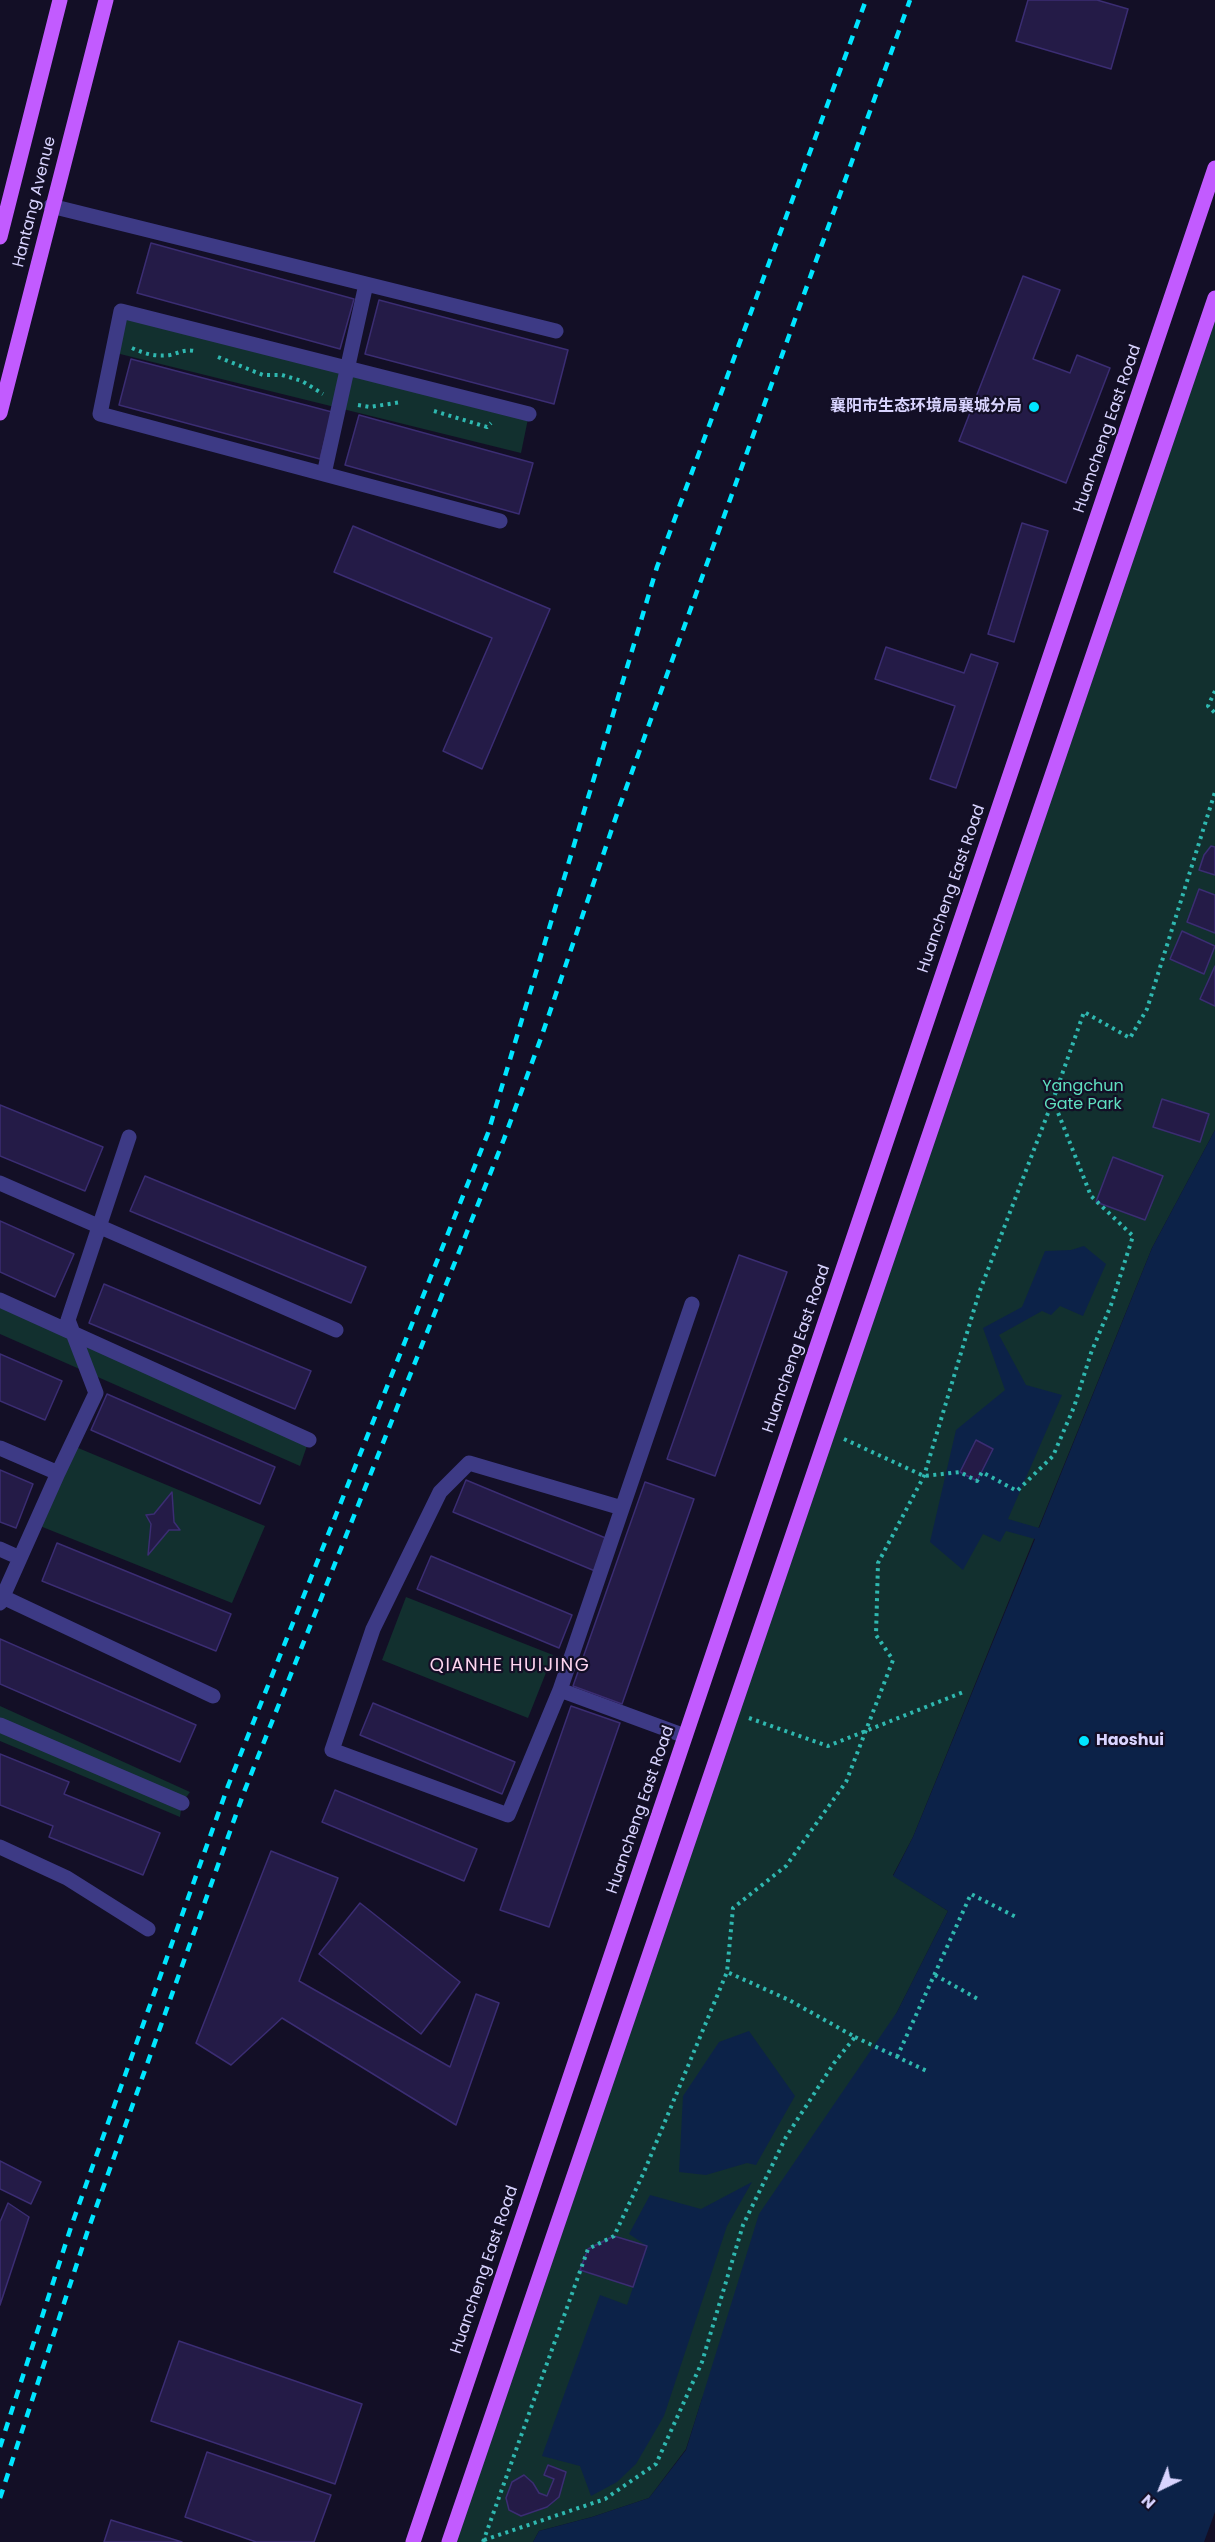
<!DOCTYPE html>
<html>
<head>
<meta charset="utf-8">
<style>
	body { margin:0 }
	#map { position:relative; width:1215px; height:2542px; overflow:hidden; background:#130f26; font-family:Poppins,sans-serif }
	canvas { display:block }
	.north { position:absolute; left:1131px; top:2458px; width:60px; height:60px; -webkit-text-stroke:4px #130f26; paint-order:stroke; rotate:223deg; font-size:16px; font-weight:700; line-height:24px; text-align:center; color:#d9d4ff }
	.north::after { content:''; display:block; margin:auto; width:21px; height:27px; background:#d9d4ff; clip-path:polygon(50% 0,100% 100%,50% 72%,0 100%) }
</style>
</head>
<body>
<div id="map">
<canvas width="1215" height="2542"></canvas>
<div class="north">N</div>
</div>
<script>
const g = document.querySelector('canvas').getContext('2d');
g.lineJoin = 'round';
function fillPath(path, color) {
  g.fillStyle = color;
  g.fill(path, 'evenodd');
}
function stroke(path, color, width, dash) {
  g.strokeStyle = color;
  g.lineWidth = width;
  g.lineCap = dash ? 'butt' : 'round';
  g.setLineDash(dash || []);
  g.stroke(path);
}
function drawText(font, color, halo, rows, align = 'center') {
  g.font = font + ' Poppins,"Noto Sans SC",sans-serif';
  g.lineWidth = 4.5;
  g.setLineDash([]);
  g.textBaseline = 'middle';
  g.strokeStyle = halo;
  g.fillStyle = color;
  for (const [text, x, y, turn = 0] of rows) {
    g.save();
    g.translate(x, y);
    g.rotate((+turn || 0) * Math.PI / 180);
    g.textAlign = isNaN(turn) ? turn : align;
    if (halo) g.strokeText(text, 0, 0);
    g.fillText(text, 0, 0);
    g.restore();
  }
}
fillPath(new Path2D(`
	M 1215,298 L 1215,1130 L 1152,1248 L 913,1837 L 893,1875 L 948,1911 L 702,2399 L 686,2449 L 649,2498 L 592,2517 L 539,2531 L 533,2542 L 449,2542 Z
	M 121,311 L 529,414 L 521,453 L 112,352 Z
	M 0,1299 L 309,1440 L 300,1466 L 0,1334 Z
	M 71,1445 L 265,1526 L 232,1603 L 35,1524 Z
	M 406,1597 L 553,1655 L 528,1718 L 382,1660 Z
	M 0,1706 L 190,1792 L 182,1803 L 180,1817 L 0,1741 Z`), '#12302f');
fillPath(new Path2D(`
	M 1215,1130 L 1215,2512 L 1204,2542 L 533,2542 L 539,2531 L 592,2517 L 649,2498 L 686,2450 L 759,2214 L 897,2012 L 948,1911 L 893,1876 L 913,1837 L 1035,1539 L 1006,1531 L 1000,1542 L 983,1534 L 963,1570 L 930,1542 L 956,1430 L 1005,1390 L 983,1328 L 1022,1307 L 1045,1251 L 1071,1250 L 1084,1246 L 1106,1264 L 1083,1316 L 1060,1306 L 1051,1315 L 1042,1311 L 999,1335 L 1026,1385 L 1062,1395 L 1008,1519 L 1039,1528 L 1152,1248 Z
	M 749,2031 L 795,2096 L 756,2165 L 747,2163 L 706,2175 L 679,2172 L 683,2096 L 719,2042 Z
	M 752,2182 L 727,2226 L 664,2416 L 636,2464 L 617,2482 L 591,2496 L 580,2466 L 542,2456 L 600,2295 L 627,2305 L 647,2246 L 629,2234 L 650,2195 L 701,2209 Z`), '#0c2248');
const building = new Path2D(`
	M 1028,0 L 1097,0 L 1128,9 L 1111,69 L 1016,41 Z
	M 151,243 L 354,299 L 340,349 L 137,293 Z
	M 1023,276 L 1060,290 L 1033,359 L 1070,373 L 1077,355 L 1110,368 L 1066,483 L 959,441 Z
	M 379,300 L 568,350 L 554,404 L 365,354 Z
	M 131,359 L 332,412 L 320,459 L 119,405 Z
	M 359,415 L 533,463 L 519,514 L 345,465 Z
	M 1022,523 L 1048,531 L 1014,642 L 988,634 Z
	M 353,526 L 550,609 L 482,769 L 443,751 L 492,638 L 334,572 Z
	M 886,647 L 964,673 L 971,654 L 998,663 L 956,788 L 930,779 L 955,706 L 875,679 Z
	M 1211,846 L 1215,847 L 1215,875 L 1199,870 L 1204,855 Z
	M 1199,889 L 1215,895 L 1215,933 L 1187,922 Z
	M 1182,931 L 1215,946 L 1204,974 L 1170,959 Z
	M 1215,966 L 1215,1006 L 1200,999 Z
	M 1162,1099 L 1209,1114 L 1200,1142 L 1153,1127 Z
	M 0,1105 L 103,1147 L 85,1191 L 0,1156 Z
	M 1113,1157 L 1163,1176 L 1145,1220 L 1096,1202 Z
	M 145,1176 L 366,1267 L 351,1303 L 130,1211 Z
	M 0,1221 L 74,1254 L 55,1297 L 0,1272 Z
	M 739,1255 L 787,1272 L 715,1476 L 667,1459 Z
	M 104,1284 L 311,1371 L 295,1409 L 89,1323 Z
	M 0,1354 L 62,1381 L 45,1420 L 0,1401 Z
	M 107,1394 L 275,1467 L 260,1504 L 91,1430 Z
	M 976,1440 L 993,1449 L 977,1481 L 960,1472 Z
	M 0,1470 L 33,1484 L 16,1528 L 0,1522 Z
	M 466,1480 L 608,1539 L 595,1571 L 453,1512 Z
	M 645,1482 L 694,1499 L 622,1704 L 573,1686 Z
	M 172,1492 L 174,1522 L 180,1530 L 169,1530 L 148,1555 L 151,1524 L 146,1515 L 154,1514 Z
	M 57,1543 L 231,1614 L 216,1651 L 42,1581 Z
	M 431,1556 L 572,1615 L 559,1648 L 417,1589 Z
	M 0,1639 L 196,1725 L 180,1762 L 0,1684 Z
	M 373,1703 L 515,1762 L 502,1794 L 360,1735 Z
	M 571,1706 L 620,1723 L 549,1927 L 500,1910 Z
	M 0,1754 L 69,1782 L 64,1794 L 160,1833 L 143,1875 L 49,1837 L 53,1826 L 0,1805 Z
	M 335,1790 L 477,1849 L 464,1881 L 322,1822 Z
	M 271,1851 L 338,1878 L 299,1981 L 450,2067 L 476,1994 L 499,2003 L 456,2125 L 282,2018 L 231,2065 L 196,2043 Z
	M 360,1903 L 460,1982 L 421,2034 L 319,1954 Z
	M 0,2161 L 41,2182 L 31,2204 L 0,2189 Z
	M 8,2203 L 29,2217 L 0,2305 L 0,2222 Z
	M 614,2236 L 647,2246 L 633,2287 L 580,2270 L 588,2249 Z
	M 179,2341 L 362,2404 L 335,2484 L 151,2421 Z
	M 207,2452 L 331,2495 L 314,2542 L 256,2542 L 185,2517 Z
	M 548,2465 L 566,2472 L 559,2497 L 547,2507 L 521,2516 L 509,2510 L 506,2498 L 512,2482 L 524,2475 L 533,2483 L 539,2493 L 547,2496 L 554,2479 L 544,2475 Z
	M 111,2520 L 182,2542 L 104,2542 Z`);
fillPath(building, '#241b47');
stroke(building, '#3b2d73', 1.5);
stroke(new Path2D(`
	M 132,348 C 145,354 156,357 170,355 C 179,353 184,349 194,351
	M 218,357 L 263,375 L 282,375 L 302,381 L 323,394
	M 358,405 L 370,407 L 401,402
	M 434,411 L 487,427 L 491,423
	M 1215,691 L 1208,706 L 1215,713
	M 844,1439 L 924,1476 L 960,1472 L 977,1481 L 982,1472 L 1017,1491 L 1053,1456 L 1074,1407 L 1091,1353 L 1111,1305 L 1133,1236 L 1091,1196 L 1053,1100 L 1084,1012 L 1130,1038 L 1147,1009 L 1215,792
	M 749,1718 L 828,1746 L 966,1691
	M 935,1975 L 978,1999
	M 855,2037 L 929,2072
	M 897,2057 L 971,1894 L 1018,1918
	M 484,2540 L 605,2499 L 656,2464 L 702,2362 L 743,2225 L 786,2137 L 834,2063 L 855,2037 L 789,2000 L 727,1972
	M 483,2542 L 588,2249 L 614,2236 L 644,2172 L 727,1972 L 733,1908 L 786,1866 L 846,1782 L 893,1660 L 876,1635 L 878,1563 L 924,1476 L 979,1293 L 1053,1100`), '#2fb8b0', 4, [3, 4.5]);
stroke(new Path2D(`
	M 51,206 L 556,331
	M 366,284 L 324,474 L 100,414 L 121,311 L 529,414
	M 324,474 L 500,521
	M 0,1183 L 336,1330
	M 0,1300 L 309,1440
	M 0,1448 L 58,1473 L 96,1393 L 68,1320 L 129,1137
	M 0,1549 L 20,1558
	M 3,1597 L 213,1696
	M 0,1603 L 58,1473
	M 560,1690 L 508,1815 L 332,1750 L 373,1629 L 440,1492 L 469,1463 L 622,1508
	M 0,1725 L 182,1803
	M 685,1736 L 560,1690 L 692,1304
	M 0,1847 L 67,1878 L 148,1929`), '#3d3a85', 15);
stroke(new Path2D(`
	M 0,237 L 60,0
	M 0,413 L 106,0
	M 413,2542 L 1215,168
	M 449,2542 L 1215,298`), '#c25bff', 15);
stroke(new Path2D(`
	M 0,2447 L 71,2227 L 228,1786 L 488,1133 L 657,567 L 866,0
	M 0,2498 L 87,2233 L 244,1792 L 504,1139 L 541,1038 L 620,805 L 910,0`), '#00e5ff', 4.5, [9, 8]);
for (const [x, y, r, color] of [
	[1034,407,6,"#00e5ff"],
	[1084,1741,6,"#00e5ff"]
]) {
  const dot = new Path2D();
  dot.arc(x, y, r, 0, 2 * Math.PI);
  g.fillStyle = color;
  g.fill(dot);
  stroke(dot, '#130f26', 2);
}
drawText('16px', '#d9d4ff', '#130f26', [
	["Hantang Avenue",35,202,-76],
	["Huancheng East Road",1108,429,-71],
	["Huancheng East Road",952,889,-71],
	["Huancheng East Road",797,1349,-71],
	["Huancheng East Road",641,1810,-71],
	["Huancheng East Road",485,2270,-71]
]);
drawText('bold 16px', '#d9d4ff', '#130f26', [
	["襄阳市生态环境局襄城分局",1022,407],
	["Haoshui",1096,1741,"left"]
], 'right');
drawText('16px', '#5fe0c0', '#130f26', [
	["Yangchun",1083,1087],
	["Gate Park",1083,1105]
]);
g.letterSpacing = '1.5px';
drawText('18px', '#ffd6f0', '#130f26', [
	["QIANHE HUIJING",510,1666]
]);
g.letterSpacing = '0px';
</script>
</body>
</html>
